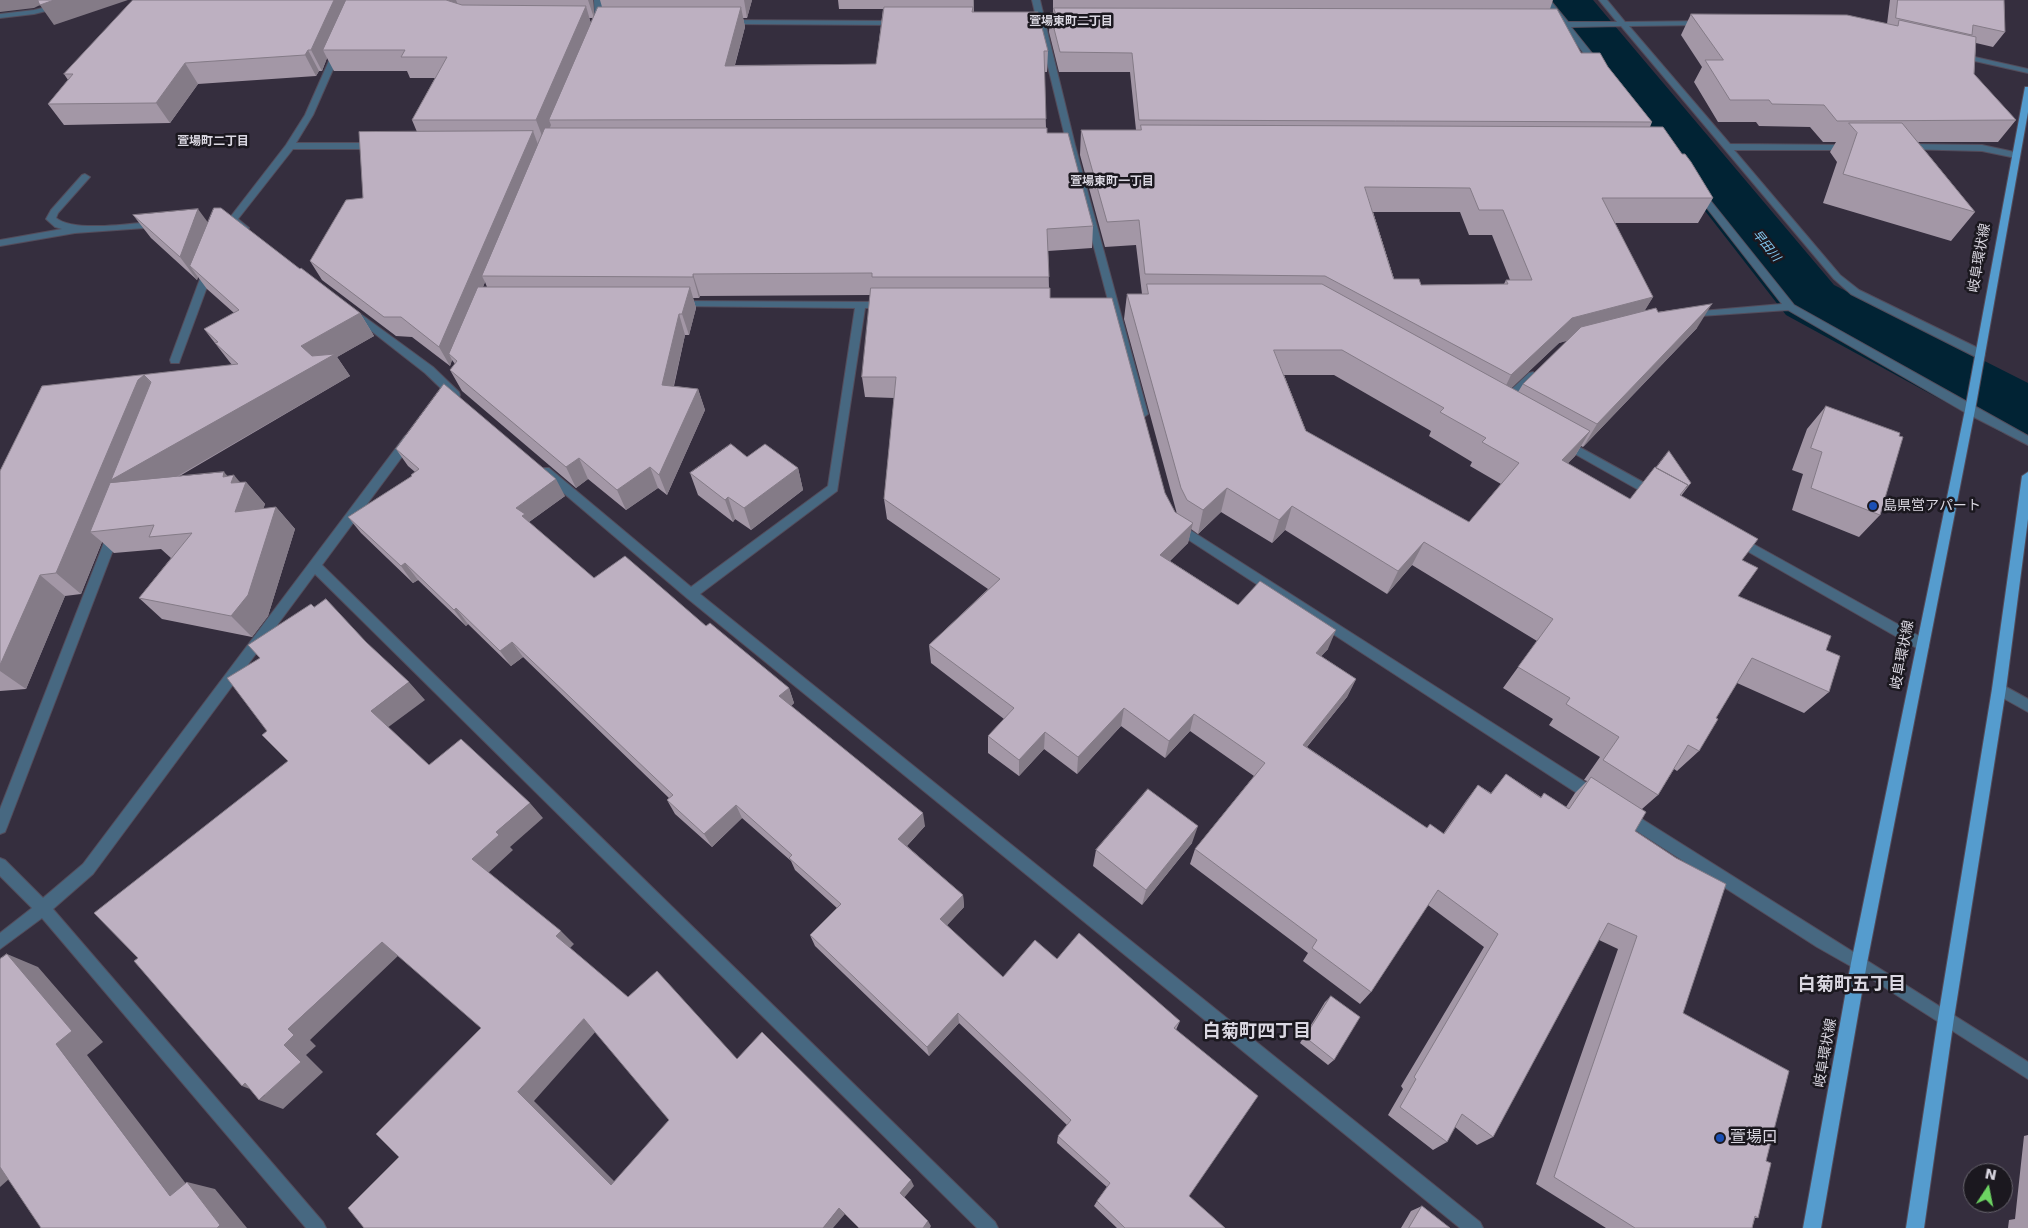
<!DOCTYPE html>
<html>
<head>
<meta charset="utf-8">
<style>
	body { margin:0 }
	#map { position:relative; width:2028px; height:1228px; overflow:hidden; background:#352e3e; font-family:"DejaVu Sans",sans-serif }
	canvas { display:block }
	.north { position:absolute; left:1963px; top:1163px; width:50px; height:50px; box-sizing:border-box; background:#1b181f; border:1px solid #67646d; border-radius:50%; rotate:11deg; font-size:14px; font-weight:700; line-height:20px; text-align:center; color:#dad7e1 }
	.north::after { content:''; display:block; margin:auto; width:18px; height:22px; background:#6cd362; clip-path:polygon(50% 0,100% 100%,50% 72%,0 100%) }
</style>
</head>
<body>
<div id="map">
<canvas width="2028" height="1228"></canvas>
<div class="north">N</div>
</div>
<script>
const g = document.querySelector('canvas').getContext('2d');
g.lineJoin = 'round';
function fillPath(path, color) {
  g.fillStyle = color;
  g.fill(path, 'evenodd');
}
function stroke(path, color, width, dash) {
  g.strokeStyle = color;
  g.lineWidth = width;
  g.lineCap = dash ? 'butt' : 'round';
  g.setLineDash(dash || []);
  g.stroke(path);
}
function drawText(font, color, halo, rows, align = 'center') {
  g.font = font + ' "DejaVu Sans","Noto Sans JP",sans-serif';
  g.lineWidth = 5;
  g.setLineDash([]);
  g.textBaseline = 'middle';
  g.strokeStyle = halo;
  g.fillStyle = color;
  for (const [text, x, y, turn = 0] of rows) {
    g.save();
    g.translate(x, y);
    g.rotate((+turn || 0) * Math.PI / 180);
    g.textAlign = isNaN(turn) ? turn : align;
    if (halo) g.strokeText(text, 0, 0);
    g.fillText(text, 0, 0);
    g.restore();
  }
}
fillPath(new Path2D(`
	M 1541,0 L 1593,0 L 1834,285 L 2028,383 L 2028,441 L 2002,433 L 1786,315 Z`), '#012334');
const lane = new Path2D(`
	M 209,265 L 214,268 L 180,360 L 179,363 L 171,363 L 170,360 L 204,268 Z
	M 114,527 L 118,529 L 120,532 L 7,827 L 5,832 L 0,834 L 0,809 L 108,532 L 110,529 Z`);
const street = new Path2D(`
	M 76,0 L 90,0 L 34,14 L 0,18 L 0,14 L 34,10 Z
	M 594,0 L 602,0 L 602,24 L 595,22 Z
	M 1032,0 L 1040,0 L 1045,21 L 1065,22 L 1069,24 L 1065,26 L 1046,26 L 1075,145 L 1148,414 L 1143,418 L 1138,414 L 1067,145 L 1038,26 L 1025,25 L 1021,23 L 1025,21 L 1037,21 Z
	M 1542,0 L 1550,0 L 1568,22 L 1617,22 L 1599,0 L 1607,0 L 1625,22 L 1706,21 L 1706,25 L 1703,25 L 1629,26 L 1730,144 L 1852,145 L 1852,149 L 1849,150 L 1734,150 L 1840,275 L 1859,290 L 1984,351 L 1985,354 L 1984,357 L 1976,357 L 1851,294 L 1834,279 L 1621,26 L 1571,27 L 1603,67 L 1596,69 L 1563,27 L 1547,27 L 1547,23 L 1560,23 Z
	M 725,20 L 898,21 L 902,23 L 898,25 L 728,24 L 724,22 Z
	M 335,47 L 342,49 L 313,115 L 296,143 L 376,143 L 380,146 L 376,149 L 293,149 L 238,219 L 249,228 L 247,230 L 241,230 L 228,220 L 286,145 L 305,115 Z
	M 1957,53 L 2028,69 L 2028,73 L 1957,57 Z
	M 1906,144 L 1982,145 L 2019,153 L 2020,155 L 2016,158 L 1982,151 L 1903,149 L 1903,145 Z
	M 85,174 L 90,177 L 58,213 L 56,218 C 74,233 135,223 159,221 L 164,224 L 159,227 L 75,233 L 0,246 L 0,240 L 62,229 L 55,227 L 46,219 L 51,210 L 82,175 Z
	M 1699,189 L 1702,190 L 1794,305 L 2028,436 L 2028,445 L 1966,413 L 1788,310 L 1686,317 L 1686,313 L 1690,312 L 1782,304 L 1696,194 L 1696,190 Z
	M 679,301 L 886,302 L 891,305 L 886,308 L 865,308 L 837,491 L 700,594 L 1480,1222 L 1483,1228 L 1460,1228 L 687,598 L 541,474 L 539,471 L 541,468 L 549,468 L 691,587 L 828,486 L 855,308 L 675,306 L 675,302 Z
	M 351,307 L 433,367 L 459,392 L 460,395 L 459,398 L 451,398 L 425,373 L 347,312 L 347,308 Z
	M 1533,372 L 1538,376 L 1537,379 L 1508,406 L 1500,406 L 1499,403 L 1500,400 L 1529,373 Z
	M 409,435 L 415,439 L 413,442 L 322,565 L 995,1222 L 998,1228 L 977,1228 L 315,574 L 93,874 L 53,909 L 323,1222 L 326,1228 L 306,1228 L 42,918 L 0,949 L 0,933 L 32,908 L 0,876 L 0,858 L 5,860 L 43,898 L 83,864 L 405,436 Z
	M 1563,438 L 1659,491 L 1661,494 L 1659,497 L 1651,497 L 1559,445 L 1557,442 Z
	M 1176,521 L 1599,791 L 1601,796 L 1599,801 L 1594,802 L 1589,801 L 1172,529 L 1170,526 Z
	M 1737,535 L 1928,641 L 1929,645 L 1928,649 L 1923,650 L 1918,649 L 1733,543 L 1731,540 L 1733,537 Z
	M 1999,683 L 2028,699 L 2028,712 L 1994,693 L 1992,689 L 1994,685 Z
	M 1626,809 L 2028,1062 L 2028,1079 L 1854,968 L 1817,947 L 1621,821 L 1619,816 L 1621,811 Z`);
const primary = new Path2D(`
	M 2025,87 L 2028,87 L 2028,112 L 1975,410 L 1867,963 L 1821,1228 L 1803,1228 L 1851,963 L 1965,410 Z
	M 2028,472 L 2028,519 L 2006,689 L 1954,1018 L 1924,1228 L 1906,1228 L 1938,1018 L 1992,689 L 2022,476 Z`);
stroke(lane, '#534c5b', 2);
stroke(street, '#534c5b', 2);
stroke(primary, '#534c5b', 2);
fillPath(lane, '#476881');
fillPath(street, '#476881');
fillPath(primary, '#559cce');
fillPath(new Path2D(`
	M 133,0 L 593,0 L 594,16 L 602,7 L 600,0 L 752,0 L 747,18 L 743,18 L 745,27 L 735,65 L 876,64 L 883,9 L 839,9 L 838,0 L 974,0 L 974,12 L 1048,51 L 1047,72 L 1044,72 L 1046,128 L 1047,133 L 1093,226 L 1092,248 L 1048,251 L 1049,288 L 1050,298 L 1175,512 L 1177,514 L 1124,319 L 1127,294 L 1142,294 L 1136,245 L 1105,247 L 1080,155 L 1081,130 L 1136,130 L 1130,72 L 1059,72 L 1049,32 L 1050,13 L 1053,13 L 1053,0 L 1553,0 L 1550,9 L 1581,53 L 1608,67 L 1652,122 L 1650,127 L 1713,198 L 1698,223 L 1615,223 L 1653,297 L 1644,311 L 1658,312 L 1697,328 L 1583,447 L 1581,446 L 1575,456 L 1567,464 L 1630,499 L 1691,483 L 1681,496 L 1742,560 L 1738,596 L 1826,650 L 1829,692 L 1804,713 L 1737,683 L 1716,718 L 1699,751 L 1677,771 L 1674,769 L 1658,795 L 1642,809 L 1635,831 L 1683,1013 L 1766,1161 L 1758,1218 L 1755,1218 L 1752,1228 L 1606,1228 L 1536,1184 L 1618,949 L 1599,940 L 1493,1137 L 1477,1145 L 1455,1127 L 1447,1142 L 1433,1150 L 1388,1115 L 1403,1089 L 1401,1086 L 1484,947 L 1428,905 L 1371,992 L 1360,1004 L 1303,961 L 1308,953 L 1190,864 L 1195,849 L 1254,776 L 1190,731 L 1165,758 L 1121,726 L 1077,774 L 1044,749 L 1019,776 L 988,753 L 988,736 L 1004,719 L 931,663 L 929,645 L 988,589 L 887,519 L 884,499 L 894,398 L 865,397 L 862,377 L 870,295 L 700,296 L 699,298 L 693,298 L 696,308 L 689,335 L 685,335 L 674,386 L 698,389 L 705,410 L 667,495 L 658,488 L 626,510 L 588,479 L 576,488 L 462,391 L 450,370 L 455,364 L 452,360 L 450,366 L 412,337 L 396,336 L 322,280 L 310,261 L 417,132 L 412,120 L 435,78 L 410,78 L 407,71 L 334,71 L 327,58 L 322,71 L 319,71 L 316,76 L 198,84 L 170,123 L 64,125 L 48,104 L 68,80 L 64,74 ZM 589,18 L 593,18 L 591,23 ZM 1373,212 L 1460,212 L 1469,235 L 1492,235 L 1510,280 L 1506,280 L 1504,284 L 1421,285 L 1394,279 ZM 485,282 L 487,287 L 483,287 ZM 1568,340 L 1523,384 L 1518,392 L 1511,388 L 1559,343 ZM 1284,375 L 1334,375 L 1431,431 L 1429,436 L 1472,462 L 1470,466 L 1501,484 L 1469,522 L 1306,431 ZM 1221,512 L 1272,543 L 1285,530 L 1387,594 L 1412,565 L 1537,641 L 1503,688 L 1553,719 L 1549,725 L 1600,757 L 1584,780 L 1587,781 L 1575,793 L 1566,807 L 1544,793 L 1541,797 L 1506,774 L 1491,793 L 1478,785 L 1466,801 L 1443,834 L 1427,828 L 1307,747 L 1347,697 L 1356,679 L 1321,656 L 1328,649 L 1238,605 L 1170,561 L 1188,543 L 1191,529 L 1198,534 Z
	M 1890,0 L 2004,0 L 2005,32 L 1993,47 L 1976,43 L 1974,74 L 2016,120 L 1998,142 L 1918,142 L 1975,212 L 1951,241 L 1823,203 L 1837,162 L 1830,152 L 1836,142 L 1823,142 L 1810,127 L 1759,126 L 1756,122 L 1718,122 L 1694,82 L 1702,67 L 1681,35 L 1691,14 L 1887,24 Z
	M 133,215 L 208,223 L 300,269 L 360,313 L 374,336 L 337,357 L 350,376 L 178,477 L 228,476 L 240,482 L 246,482 L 265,504 L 263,509 L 276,507 L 295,529 L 268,616 L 252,637 L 162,619 L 139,598 L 171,558 L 161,549 L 114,553 L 102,542 L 81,594 L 65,596 L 26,689 L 0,691 L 0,471 L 42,386 L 232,365 L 204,329 L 234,313 L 207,289 L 198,277 L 197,280 L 151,238 Z
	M 1826,406 L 1899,436 L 1880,515 L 1859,537 L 1792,510 L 1803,474 L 1792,470 L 1807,429 Z
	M 396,449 L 565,496 L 529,522 L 594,578 L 706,626 L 789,688 L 794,703 L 791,706 L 925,826 L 907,846 L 963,895 L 964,907 L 946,926 L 1003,977 L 1057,959 L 1180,1021 L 1176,1030 L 1189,1196 L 1225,1228 L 1117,1228 L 1094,1206 L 1097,1201 L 1107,1187 L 1057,1143 L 1058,1136 L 1067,1125 L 959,1023 L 929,1056 L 815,946 L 810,935 L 837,908 L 795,870 L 791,861 L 742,818 L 712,847 L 675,814 L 667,800 L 669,798 L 523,657 L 511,666 L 468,624 L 466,626 L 418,580 L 413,583 L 361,533 L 348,517 L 412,476 L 411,475 L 415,472 L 408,466 Z
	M 747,457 L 798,468 L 803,490 L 751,530 L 735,519 L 733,522 L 698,495 L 690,473 Z
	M 1192,843 L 1142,905 L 1093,866 L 1096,850 Z
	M 1331,996 L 1334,1060 L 1328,1065 L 1300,1043 L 1325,1002 Z
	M 2028,1135 L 2028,1228 L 2008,1228 L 2009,1220 L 2015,1219 L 2024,1136 Z
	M 1422,1206 L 1450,1228 L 1401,1228 L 1411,1211 Z`), '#a397a6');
fillPath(new Path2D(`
	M 0,0 L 128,0 L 54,25 L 40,5 L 34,8 L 0,12 Z
	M 334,0 L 355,0 L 323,50 L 327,58 L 322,71 L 311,50 Z
	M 445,0 L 456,0 L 458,5 Z
	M 588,0 L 593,0 L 594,18 Z
	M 744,0 L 752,0 L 747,18 Z
	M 973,0 L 974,0 L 974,19 Z
	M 586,6 L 592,27 L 549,120 L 551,125 L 544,141 L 536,120 Z
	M 741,7 L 745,27 L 729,86 L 725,66 Z
	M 308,50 L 319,71 L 316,76 L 305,55 Z
	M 185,63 L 198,84 L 170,123 L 156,103 Z
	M 533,131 L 540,150 L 482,276 L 485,282 L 453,357 L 449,354 L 452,360 L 450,366 L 439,347 Z
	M 198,209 L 215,232 L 190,266 L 198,277 L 197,280 L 180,257 Z
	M 693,274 L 700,296 L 699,298 L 693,277 Z
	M 690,287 L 696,308 L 689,335 L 682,314 Z
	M 1653,297 L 1638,322 L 1559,343 L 1499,400 L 1511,375 L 1572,318 Z
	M 1712,304 L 1697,328 L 1583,447 L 1597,424 Z
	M 360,313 L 374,336 L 337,357 L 350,376 L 133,502 L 90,532 L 102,542 L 81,594 L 56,573 L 138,380 L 144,375 L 164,398 L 301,346 Z
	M 679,314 L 685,335 L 669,406 L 662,385 Z
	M 698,389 L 705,410 L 667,495 L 659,475 Z
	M 1590,431 L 1575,456 L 1547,485 L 1562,460 Z
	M 579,458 L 588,479 L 576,488 L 566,467 Z
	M 650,467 L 658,488 L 626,510 L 617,490 Z
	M 798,468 L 803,490 L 751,530 L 744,508 Z
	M 224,472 L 232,481 L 234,475 L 244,487 L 246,482 L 265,504 L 255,534 L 235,512 L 223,477 Z
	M 556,479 L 565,496 L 529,522 L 534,531 L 516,508 Z
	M 1227,488 L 1221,512 L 1198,534 L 1203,510 Z
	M 728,497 L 735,519 L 733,522 L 725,500 Z
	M 1292,506 L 1285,530 L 1272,543 L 1279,520 Z
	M 276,507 L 295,529 L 268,616 L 252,637 L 231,616 Z
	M 1193,523 L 1188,543 L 1156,574 L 1160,555 Z
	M 1424,542 L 1412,565 L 1387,594 L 1398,571 Z
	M 405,563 L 418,580 L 413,583 L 401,566 Z
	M 40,575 L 65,596 L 26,689 L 0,671 L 0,665 Z
	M 456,608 L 468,624 L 466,626 L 454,610 Z
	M 1336,630 L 1328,649 L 1308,671 L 1316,653 Z
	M 512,642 L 523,657 L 511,666 L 500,651 Z
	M 1356,679 L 1347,697 L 1295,761 L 1303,745 Z
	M 409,682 L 425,700 L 387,728 L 371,711 Z
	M 789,688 L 794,703 L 784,711 L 779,696 Z
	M 1124,708 L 1121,726 L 1077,774 L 1078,757 Z
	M 1194,714 L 1190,731 L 1165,758 L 1169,741 Z
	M 1045,732 L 1044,749 L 1019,776 L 1019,760 Z
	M 530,803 L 543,818 L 510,847 L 513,850 L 487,874 L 472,859 L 496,832 Z
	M 736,805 L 742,818 L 712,847 L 704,834 Z
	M 923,813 L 925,826 L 901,852 L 898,839 Z
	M 1198,826 L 1192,843 L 1142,905 L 1146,890 Z
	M 963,895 L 964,907 L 942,931 L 940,919 Z
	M 561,931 L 574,944 L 569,949 L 556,936 Z
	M 382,942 L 400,954 L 310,1040 L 316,1046 L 306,1055 L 323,1072 L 283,1109 L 259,1100 L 265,1095 L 242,1086 L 284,1045 L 288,1029 Z
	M 7,954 L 38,967 L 103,1042 L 87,1055 L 200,1202 L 170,1196 L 56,1044 Z
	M 958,1013 L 959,1023 L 929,1056 L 927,1047 Z
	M 584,1019 L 597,1030 L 534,1101 L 624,1191 L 611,1185 L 518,1092 Z
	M 0,1157 L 27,1163 L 0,1187 Z
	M 911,1180 L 914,1186 L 903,1199 L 900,1193 Z
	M 187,1182 L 215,1189 L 247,1228 L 217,1228 Z
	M 839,1208 L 845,1214 L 833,1228 L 823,1228 Z
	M 928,1221 L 931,1226 L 930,1228 L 923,1228 Z`), '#847b87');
const building = new Path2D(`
	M 38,0 L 54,0 L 40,5 Z
	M 133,0 L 334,0 L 311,50 L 308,50 L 305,55 L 185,63 L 156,103 L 48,104 L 73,74 L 64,74 Z
	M 346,0 L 446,0 L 462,5 L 586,6 L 536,120 L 412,120 L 447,57 L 401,57 L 405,50 L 323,50 Z
	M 1898,0 L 2004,0 L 2005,32 L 1973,25 L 1972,35 L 1896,18 Z
	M 598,7 L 741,7 L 725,66 L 876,64 L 884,7 L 973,7 L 972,12 L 1038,12 L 1048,51 L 1044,51 L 1046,119 L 549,120 Z
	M 1054,8 L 1557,9 L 1581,53 L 1600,53 L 1608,67 L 1652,122 L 1139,120 L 1132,53 L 1060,52 L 1050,13 L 1055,13 Z
	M 1691,14 L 1847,15 L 1898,26 L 1899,20 L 1976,37 L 1974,74 L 2016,120 L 1837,121 L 1824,105 L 1772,104 L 1769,100 L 1730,100 L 1705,60 L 1723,60 Z
	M 1849,123 L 1902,123 L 1975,212 L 1843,174 L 1857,133 Z
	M 1141,125 L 1663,127 L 1682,154 L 1685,154 L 1691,162 L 1713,198 L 1602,198 L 1653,297 L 1572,318 L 1511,375 L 1325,276 L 1145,274 L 1139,220 L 1107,222 L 1081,130 L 1141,130 ZM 1365,187 L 1470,188 L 1479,210 L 1503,210 L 1532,280 L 1506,280 L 1508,284 L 1421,285 L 1419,279 L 1394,279 Z
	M 545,128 L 1047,128 L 1047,133 L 1068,133 L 1093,226 L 1047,229 L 1049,277 L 872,277 L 872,273 L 693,274 L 693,277 L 482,276 Z
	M 533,131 L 439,347 L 401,317 L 384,317 L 310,261 L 346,200 L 363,198 L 359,132 Z
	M 214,208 L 221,208 L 300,269 L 301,268 L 360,313 L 301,346 L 312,356 L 335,354 L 111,480 L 151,382 L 144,375 L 138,380 L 56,573 L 40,575 L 0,665 L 0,471 L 42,386 L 238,364 L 215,343 L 218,342 L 204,329 L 239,310 L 190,266 Z
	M 198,209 L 180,257 L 133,215 Z
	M 1147,284 L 1322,284 L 1590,431 L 1562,460 L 1630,499 L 1655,467 L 1688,485 L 1680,495 L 1758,539 L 1742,560 L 1758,568 L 1738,596 L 1831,636 L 1826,650 L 1840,656 L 1829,692 L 1752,658 L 1716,718 L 1718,719 L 1699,751 L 1688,745 L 1658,795 L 1603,760 L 1619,737 L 1566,704 L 1570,698 L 1518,667 L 1553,619 L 1424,542 L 1398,571 L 1292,506 L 1279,520 L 1227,488 L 1203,510 L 1187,500 L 1181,488 L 1127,294 L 1148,294 ZM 1274,350 L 1342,350 L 1444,408 L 1440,412 L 1486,438 L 1482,442 L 1519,463 L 1469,522 L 1306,431 Z
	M 478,287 L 690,287 L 682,314 L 679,314 L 662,385 L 698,389 L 659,475 L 650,467 L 617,490 L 579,458 L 566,467 L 450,370 L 457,361 L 449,354 Z
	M 871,288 L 1050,288 L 1050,298 L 1112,298 L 1165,493 L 1175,512 L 1193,523 L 1160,555 L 1238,605 L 1260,581 L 1336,630 L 1316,653 L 1356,679 L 1303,745 L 1427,828 L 1430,824 L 1444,834 L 1478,785 L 1491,794 L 1506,774 L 1541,798 L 1544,793 L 1569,809 L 1591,777 L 1646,812 L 1635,831 L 1676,858 L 1726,884 L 1683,1013 L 1789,1071 L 1766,1161 L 1771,1163 L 1758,1218 L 1755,1216 L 1752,1228 L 1635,1228 L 1554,1177 L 1637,936 L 1608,923 L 1493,1137 L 1462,1114 L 1447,1142 L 1400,1107 L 1416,1079 L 1414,1077 L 1498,934 L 1438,890 L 1371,992 L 1312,948 L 1317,940 L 1195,849 L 1265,763 L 1194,714 L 1169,741 L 1124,708 L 1078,757 L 1045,732 L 1019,760 L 988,736 L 1014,708 L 929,645 L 1000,579 L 884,499 L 896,377 L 862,377 Z
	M 1712,304 L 1597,424 L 1523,384 L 1581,327 L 1656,308 L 1658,312 Z
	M 444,384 L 556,479 L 516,508 L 525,514 L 522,516 L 594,578 L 625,556 L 706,626 L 710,623 L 789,688 L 779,696 L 923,813 L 898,839 L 963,895 L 940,919 L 1003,977 L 1035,940 L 1057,959 L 1079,933 L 1180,1021 L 1174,1028 L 1258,1096 L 1189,1196 L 1225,1228 L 1125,1228 L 1097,1201 L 1110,1183 L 1058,1136 L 1071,1120 L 958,1013 L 927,1047 L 810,935 L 841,904 L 789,858 L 792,855 L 736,805 L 704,834 L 667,800 L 673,795 L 512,642 L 500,651 L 456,608 L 454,610 L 405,563 L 401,566 L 348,517 L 412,476 L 411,475 L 419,469 L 396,449 Z
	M 1826,406 L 1900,433 L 1899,436 L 1903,437 L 1880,515 L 1811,488 L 1822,452 L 1811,448 Z
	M 731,444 L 747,457 L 765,444 L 798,468 L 744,508 L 728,497 L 725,500 L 690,473 Z
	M 1669,451 L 1691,483 L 1686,488 L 1688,485 L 1656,468 Z
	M 224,472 L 223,477 L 234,475 L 231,483 L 246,482 L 235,512 L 276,507 L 248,595 L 231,616 L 139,598 L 192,533 L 149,537 L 154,525 L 90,532 L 110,483 Z
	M 326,599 L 366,642 L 409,682 L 371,711 L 429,765 L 461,739 L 530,803 L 496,832 L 499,835 L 472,859 L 561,931 L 556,936 L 628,997 L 657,971 L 737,1059 L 762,1032 L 911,1180 L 900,1193 L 928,1221 L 923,1228 L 859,1228 L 839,1208 L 823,1228 L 364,1228 L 348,1208 L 399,1157 L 376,1134 L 481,1028 L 382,942 L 288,1029 L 294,1035 L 284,1045 L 301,1062 L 259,1100 L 245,1083 L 242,1086 L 134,961 L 138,958 L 94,913 L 288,761 L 262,735 L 267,731 L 227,678 L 260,658 L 248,645 L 311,604 L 314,607 ZM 584,1019 L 669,1120 L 611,1185 L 518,1092 Z
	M 1148,789 L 1198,826 L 1146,890 L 1096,850 Z
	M 7,954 L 72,1031 L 56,1044 L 170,1196 L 187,1182 L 220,1225 L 217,1228 L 41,1228 L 0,1167 L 0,959 Z
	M 1331,996 L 1360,1017 L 1334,1060 L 1305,1037 Z
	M 1422,1206 L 1450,1228 L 1409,1228 Z`);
fillPath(building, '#bdb0c1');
stroke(building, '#847b87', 1);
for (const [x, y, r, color] of [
	[1873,506,5,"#1a4fb4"],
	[1720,1138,5,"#1a4fb4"]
]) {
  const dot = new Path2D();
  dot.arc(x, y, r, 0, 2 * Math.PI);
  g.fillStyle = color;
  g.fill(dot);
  stroke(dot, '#1b181f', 2);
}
drawText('bold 12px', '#dad7e1', '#1b181f', [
	["萱場東町二丁目",1071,22],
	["萱場町二丁目",213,142],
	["萱場東町一丁目",1112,182]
]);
drawText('italic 12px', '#85ccf5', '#1b181f', [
	["早田川",1766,246,51]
]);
drawText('14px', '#dad7e1', '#1b181f', [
	["岐阜環状線",1980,258,-80],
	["岐阜環状線",1903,655,-79],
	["岐阜環状線",1826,1053,-80]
]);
drawText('14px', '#dad7e1', '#1b181f', [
	["島県営アパート",1883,506]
], 'left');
drawText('16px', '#dad7e1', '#1b181f', [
	["萱場口",1730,1138]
], 'left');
drawText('bold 18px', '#dad7e1', '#1b181f', [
	["白菊町五丁目",1852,985],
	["白菊町四丁目",1257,1032]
]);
</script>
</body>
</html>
